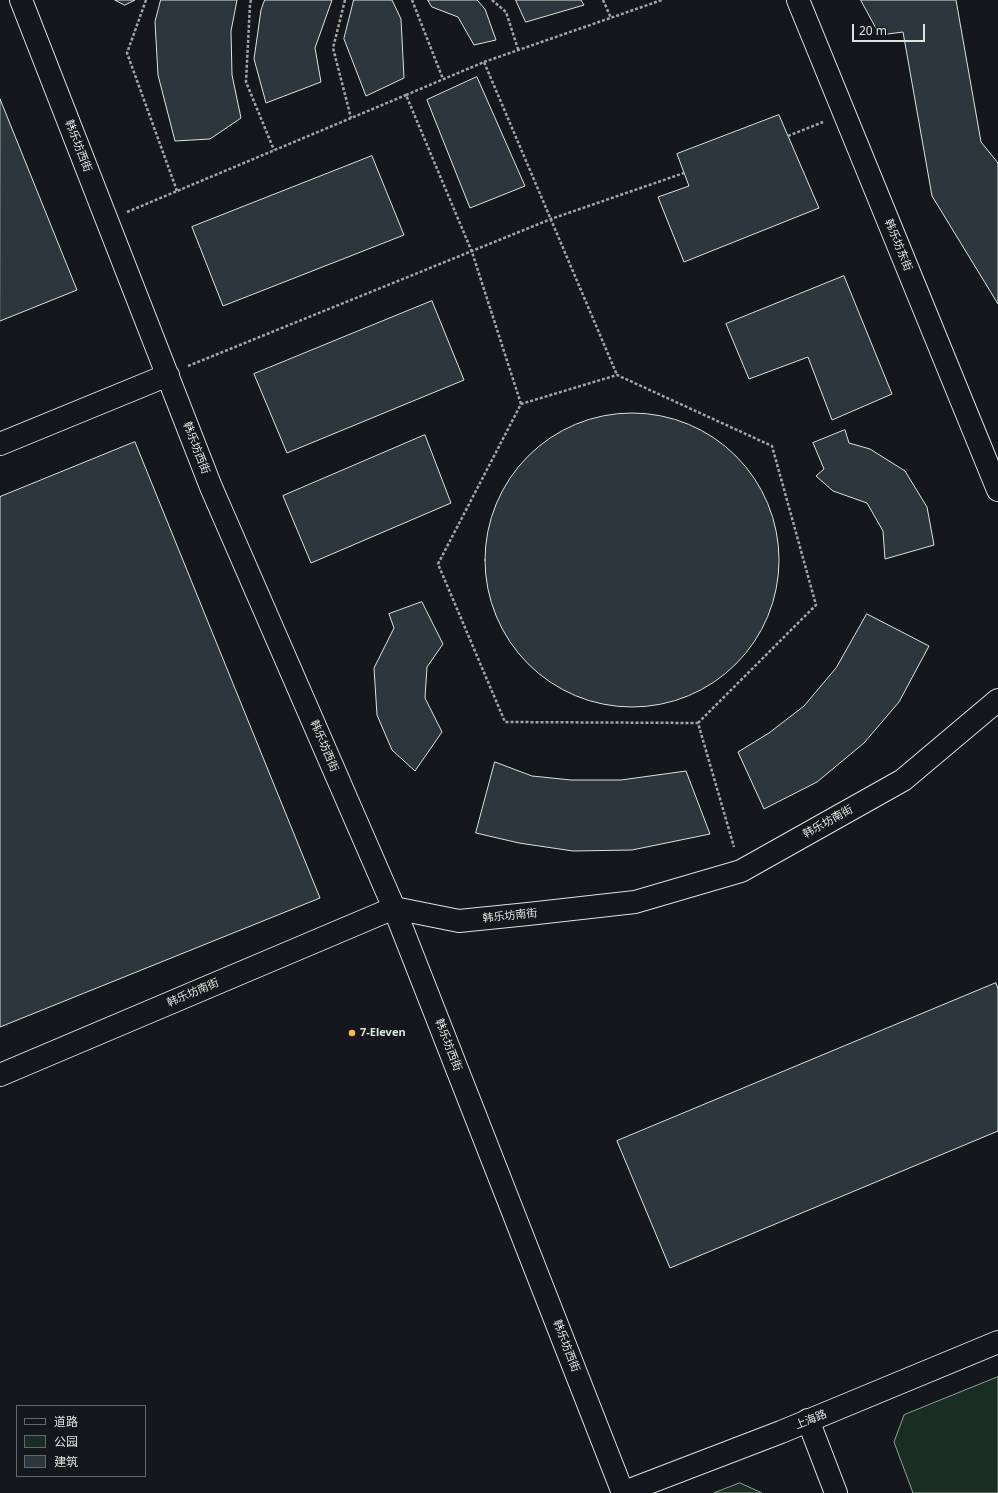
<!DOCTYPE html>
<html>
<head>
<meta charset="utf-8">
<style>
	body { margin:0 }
	#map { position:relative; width:998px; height:1493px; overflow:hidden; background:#14181c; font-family:"Noto Sans","Noto Sans SC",sans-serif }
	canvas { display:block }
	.legend { position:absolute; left:16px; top:1405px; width:130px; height:72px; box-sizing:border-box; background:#14181c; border:1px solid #626a69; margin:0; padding:5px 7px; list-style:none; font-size:12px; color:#d8e6dc }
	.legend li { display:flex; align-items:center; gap:8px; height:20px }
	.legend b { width:20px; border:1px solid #626a69 }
	.scale { position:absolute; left:852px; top:24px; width:73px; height:18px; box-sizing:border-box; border:2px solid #d8e6dc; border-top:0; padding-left:5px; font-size:12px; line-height:14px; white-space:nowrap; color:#d8e6dc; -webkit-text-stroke:3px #14181c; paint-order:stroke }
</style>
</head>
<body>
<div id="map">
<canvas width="998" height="1493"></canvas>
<ul class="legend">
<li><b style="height:5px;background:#14181c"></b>道路</li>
<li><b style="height:11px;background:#1a2d24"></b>公园</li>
<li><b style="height:11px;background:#2c363c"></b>建筑</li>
</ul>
<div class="scale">20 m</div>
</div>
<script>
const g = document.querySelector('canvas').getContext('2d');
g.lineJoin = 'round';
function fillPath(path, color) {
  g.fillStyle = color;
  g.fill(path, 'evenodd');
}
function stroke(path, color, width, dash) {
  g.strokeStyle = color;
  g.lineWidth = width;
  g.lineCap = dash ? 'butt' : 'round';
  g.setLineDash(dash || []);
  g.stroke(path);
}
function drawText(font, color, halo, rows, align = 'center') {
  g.font = font + ' "Noto Sans","Noto Sans SC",sans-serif';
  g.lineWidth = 3;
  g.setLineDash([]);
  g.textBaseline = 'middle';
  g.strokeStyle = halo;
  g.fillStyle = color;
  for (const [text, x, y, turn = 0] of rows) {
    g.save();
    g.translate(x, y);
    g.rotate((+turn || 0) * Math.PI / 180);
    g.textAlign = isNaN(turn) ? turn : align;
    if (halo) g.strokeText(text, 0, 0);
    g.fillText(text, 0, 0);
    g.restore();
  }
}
const green = new Path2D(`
	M 998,1377 L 998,1493 L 913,1493 L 894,1442 L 904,1415 Z
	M 740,1483 L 762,1493 L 714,1493 Z`);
fillPath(green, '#1a2d24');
stroke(green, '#939e99', 1);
const building = new Path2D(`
	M 115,0 L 135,0 L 125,5 Z
	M 161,0 L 237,0 L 231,31 L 232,75 L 241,118 L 210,139 L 175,141 L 158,75 L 155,22 Z
	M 265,0 L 332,0 L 315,48 L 321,82 L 266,103 L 254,59 L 261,10 Z
	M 354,0 L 392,0 L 401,19 L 404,78 L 366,96 L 344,39 Z
	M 428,0 L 477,0 L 485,9 L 496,40 L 474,45 L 458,17 L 432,7 Z
	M 516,0 L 581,0 L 584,5 L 526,22 Z
	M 861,0 L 956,0 L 981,142 L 998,163 L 998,304 L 932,196 L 903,32 L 880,35 Z
	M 477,77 L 525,186 L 470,208 L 427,100 Z
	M 0,99 L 77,290 L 0,321 Z
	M 779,115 L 819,208 L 684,262 L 658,197 L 689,186 L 677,154 Z
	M 372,156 L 404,235 L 223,306 L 192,227 Z
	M 844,276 L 892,394 L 832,420 L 808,357 L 749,379 L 726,324 Z
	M 432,301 L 464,380 L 287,453 L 254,374 Z
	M485 560a147 147 0 1 1 294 0a147 147 0 1 1-294 0Z
	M 845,430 L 849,443 L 870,449 L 905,471 L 927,507 L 934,545 L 885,559 L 883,531 L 867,503 L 833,491 L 816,476 L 824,469 L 813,443 Z
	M 425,435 L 451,503 L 311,563 L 283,496 Z
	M 135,442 L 320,898 L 0,1027 L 0,497 Z
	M 422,602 L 443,644 L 427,667 L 425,698 L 442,732 L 415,771 L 392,750 L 377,715 L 374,668 L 394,628 L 389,614 Z
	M 867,614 L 929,646 L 899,702 L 864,743 L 817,782 L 764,809 L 738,752 L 769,733 L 804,706 L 836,668 Z
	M 495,762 L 532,776 L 571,780 L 621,780 L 686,771 L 710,834 L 632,850 L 573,851 L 519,843 L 476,833 Z
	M 996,983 L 998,989 L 998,1131 L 670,1268 L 617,1141 Z`);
fillPath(building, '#2c363c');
stroke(building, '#d8e6dc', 1);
const minor = new Path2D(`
	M 21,0 L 211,487 L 394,908 L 623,1493
	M 798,0 L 998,490
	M 0,444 L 168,375
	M 0,1075 L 394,908 L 459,921 L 528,914 L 635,902 L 741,871 L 903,780 L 998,700
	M 808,1420 L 836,1493`);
const major = new Path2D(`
	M 622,1493 L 781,1432 L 998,1342`);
stroke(minor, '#d8e6dc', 24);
stroke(major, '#d8e6dc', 24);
stroke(new Path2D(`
	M 146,0 L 127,53 L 177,191
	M 251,0 L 250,4 L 246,82 L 274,150
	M 345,0 L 333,48 L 351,118
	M 412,0 L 443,79
	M 492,0 L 506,12 L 518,49
	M 603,0 L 611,18
	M 484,62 L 662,0
	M 788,136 L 823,122
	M 127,212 L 406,95
	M 188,366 L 551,219 L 684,173
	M 521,404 L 472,252 L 406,95 L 484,62 L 617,375
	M 698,723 L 816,605 L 772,446 L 617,375 L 521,404 L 438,564 L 505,722 L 698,723 L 734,847`), '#9da8a2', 2.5, [3, 2]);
stroke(minor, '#14181c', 22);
stroke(major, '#14181c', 22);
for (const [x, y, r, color] of [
	[352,1033,4,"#ffb74d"]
]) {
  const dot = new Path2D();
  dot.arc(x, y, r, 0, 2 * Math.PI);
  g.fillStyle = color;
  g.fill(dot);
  stroke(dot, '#14181c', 1.5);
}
drawText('11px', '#d8e6dc', '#14181c', [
	["韩乐坊西街",78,146,69],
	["韩乐坊东街",898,245,68],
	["韩乐坊西街",196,448,69],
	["韩乐坊西街",324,746,67],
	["韩乐坊南街",828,822,-29],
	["韩乐坊南街",510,916,-6],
	["韩乐坊南街",193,993,-23],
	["韩乐坊西街",448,1045,69],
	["韩乐坊西街",566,1346,69],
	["上海路",811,1420,-22]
]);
drawText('bold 11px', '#d8e6dc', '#14181c', [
	["7-Eleven",360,1033]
], 'left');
</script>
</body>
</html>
